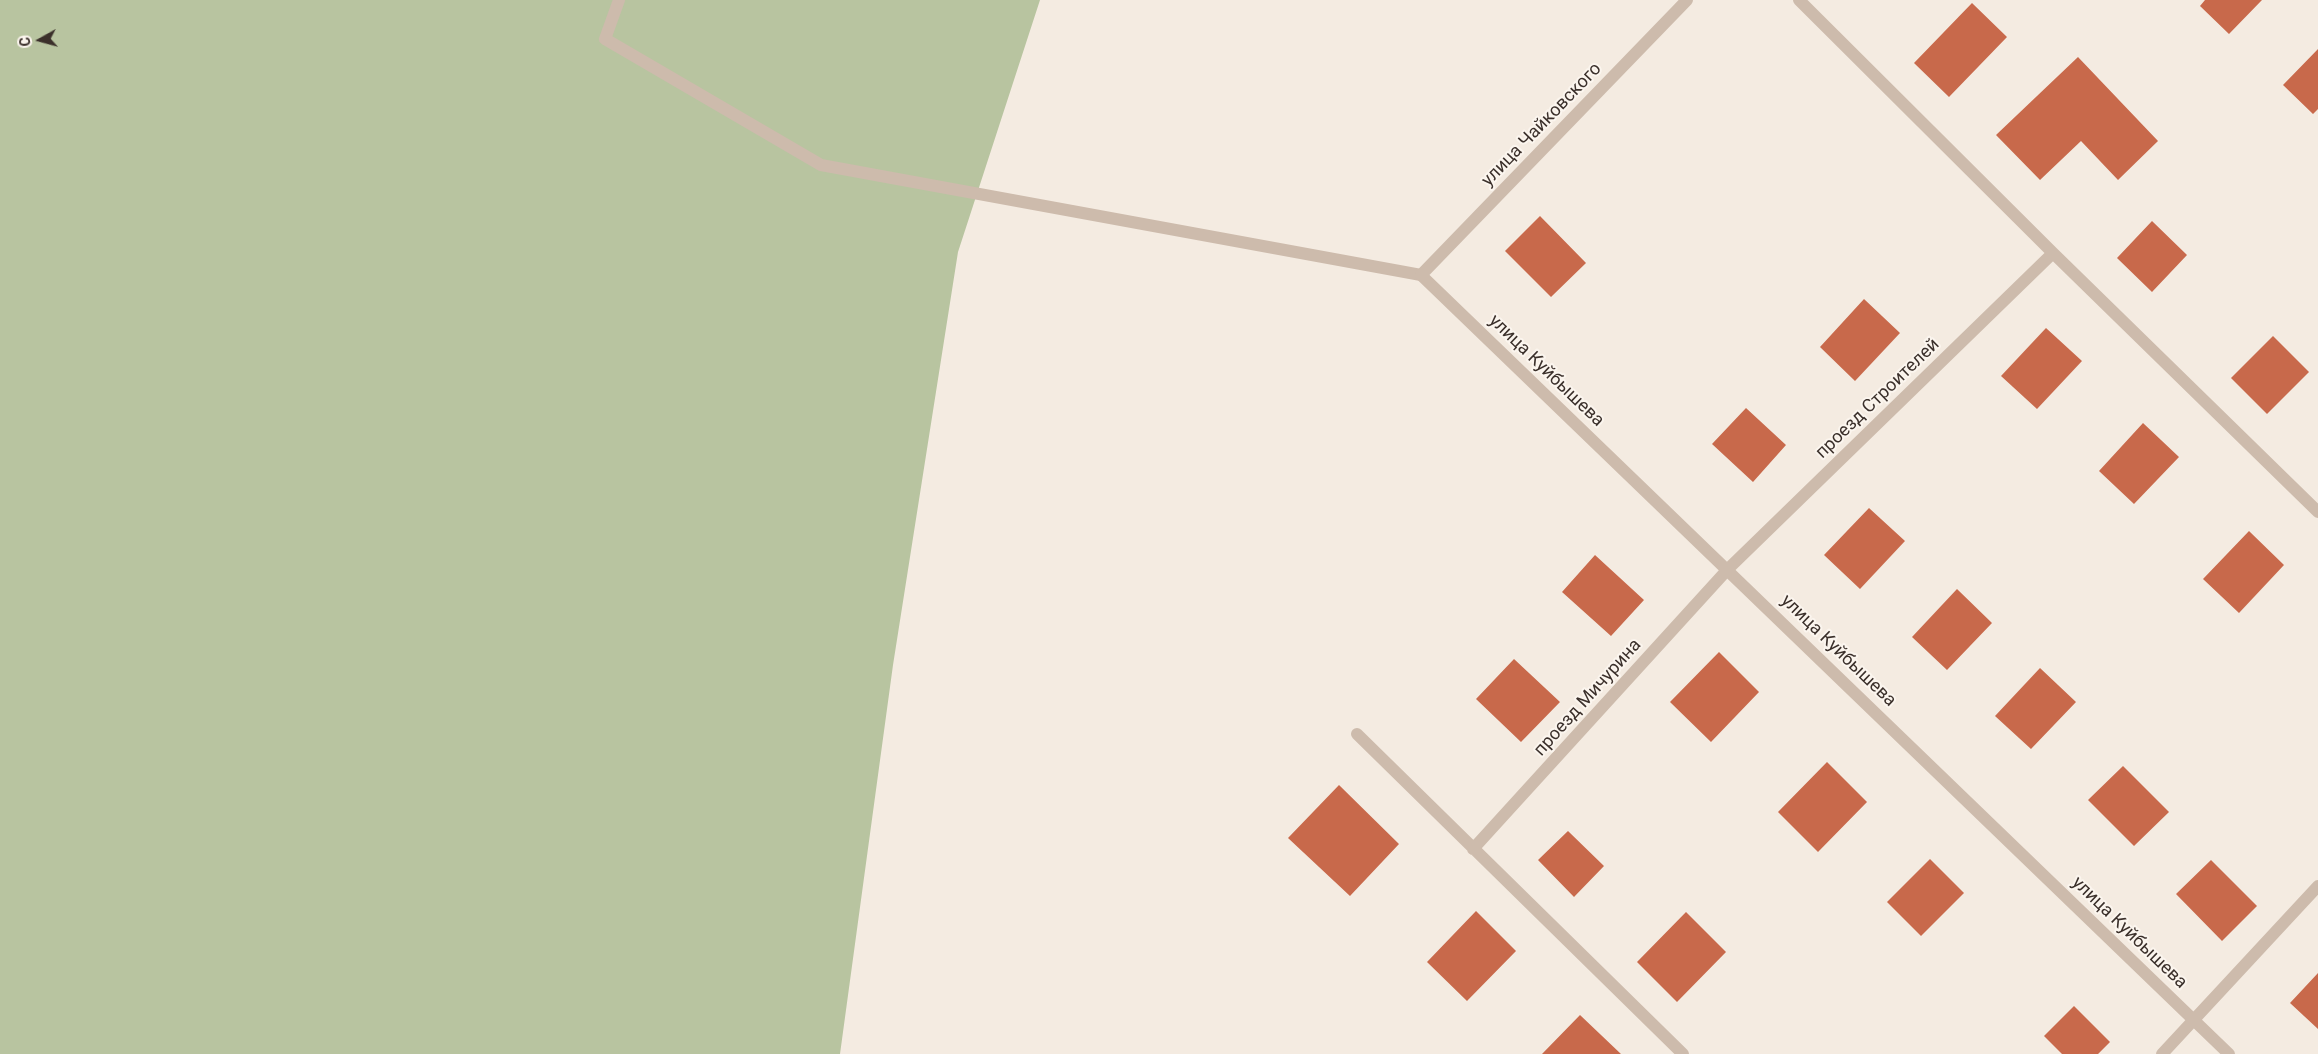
<!DOCTYPE html>
<html>
<head>
<meta charset="utf-8">
<style>
	body { margin:0 }
	#map { position:relative; width:2318px; height:1054px; overflow:hidden; background:#f4ebe1; font-family:Roboto,sans-serif }
	canvas { display:block }
	.north { position:absolute; left:15px; top:15px; width:50px; height:50px; -webkit-text-stroke:4px #fbf5ee; paint-order:stroke; rotate:263deg; font-size:14px; font-weight:700; line-height:20px; text-align:center; color:#3b302b }
	.north::after { content:''; display:block; margin:auto; width:18px; height:22px; background:#3b302b; clip-path:polygon(50% 0,100% 100%,50% 72%,0 100%) }
</style>
</head>
<body>
<div id="map">
<canvas width="2318" height="1054"></canvas>
<div class="north">С</div>
</div>
<script>
const g = document.querySelector('canvas').getContext('2d');
g.lineJoin = 'round';
function fillPath(path, color) {
  g.fillStyle = color;
  g.fill(path, 'evenodd');
}
function stroke(path, color, width, dash) {
  g.strokeStyle = color;
  g.lineWidth = width;
  g.lineCap = dash ? 'butt' : 'round';
  g.setLineDash(dash || []);
  g.stroke(path);
}
function drawText(font, color, halo, rows, align = 'center') {
  g.font = font + ' Roboto,sans-serif';
  g.lineWidth = 4;
  g.setLineDash([]);
  g.textBaseline = 'middle';
  g.strokeStyle = halo;
  g.fillStyle = color;
  for (const [text, x, y, turn = 0] of rows) {
    g.save();
    g.translate(x, y);
    g.rotate((+turn || 0) * Math.PI / 180);
    g.textAlign = isNaN(turn) ? turn : align;
    if (halo) g.strokeText(text, 0, 0);
    g.fillText(text, 0, 0);
    g.restore();
  }
}
fillPath(new Path2D(`
	M 0,0 L 1040,0 L 958,252 L 893,665 L 840,1054 L 0,1054 Z`), '#b8c4a0');
fillPath(new Path2D(`
	M 2205,0 L 2262,0 L 2229,34 L 2200,6 Z
	M 1972,3 L 2007,37 L 1949,97 L 1914,63 Z
	M 2318,49 L 2318,109 L 2313,114 L 2283,85 Z
	M 2078,57 L 2158,141 L 2118,180 L 2081,141 L 2040,180 L 1996,135 Z
	M 1540,216 L 1586,263 L 1551,297 L 1505,251 Z
	M 2152,221 L 2187,255 L 2152,292 L 2117,258 Z
	M 1864,299 L 1900,333 L 1855,381 L 1820,347 Z
	M 2046,328 L 2082,361 L 2037,409 L 2001,376 Z
	M 2273,336 L 2309,372 L 2267,414 L 2231,378 Z
	M 1746,408 L 1786,445 L 1753,482 L 1712,444 Z
	M 2143,423 L 2179,457 L 2134,504 L 2099,471 Z
	M 1869,508 L 1905,541 L 1860,589 L 1824,555 Z
	M 2249,531 L 2284,565 L 2239,613 L 2203,579 Z
	M 1595,555 L 1644,600 L 1611,636 L 1562,592 Z
	M 1957,589 L 1992,623 L 1947,670 L 1912,637 Z
	M 1719,652 L 1759,692 L 1711,742 L 1670,702 Z
	M 1514,659 L 1560,702 L 1521,742 L 1476,699 Z
	M 2040,668 L 2076,702 L 2031,749 L 1995,716 Z
	M 1827,762 L 1867,802 L 1818,852 L 1778,812 Z
	M 2123,766 L 2169,812 L 2134,846 L 2088,800 Z
	M 1339,785 L 1399,844 L 1350,896 L 1288,838 Z
	M 1568,831 L 1604,866 L 1574,897 L 1538,860 Z
	M 1930,859 L 1964,893 L 1921,936 L 1887,902 Z
	M 2211,860 L 2257,906 L 2222,941 L 2176,894 Z
	M 1476,911 L 1516,951 L 1467,1001 L 1427,962 Z
	M 1686,912 L 1726,952 L 1677,1002 L 1637,962 Z
	M 2318,973 L 2318,1029 L 2290,1003 Z
	M 2074,1006 L 2110,1042 L 2098,1054 L 2062,1054 L 2044,1036 Z
	M 1580,1015 L 1621,1054 L 1542,1054 Z`), '#c8694b');
stroke(new Path2D(`
	M 619,0 L 605,39 L 821,165 L 1421,275`), '#cdbbac', 12);
stroke(new Path2D(`
	M 1687,0 L 1421,275 L 2229,1054
	M 1799,0 L 2053,253 L 2318,512
	M 1357,734 L 1683,1054
	M 1473,849 L 1728,569 L 2053,253
	M 2162,1054 L 2318,886`), '#cdbbac', 12);
drawText('18px', '#3b302b', '#fbf5ee', [
	["улица Чайковского",1542,125,-46],
	["улица Куйбышева",1546,371,44],
	["проезд Строителей",1878,399,-44],
	["улица Куйбышева",1838,651,44],
	["проезд Мичурина",1588,698,-48],
	["улица Куйбышева",2129,933,44]
]);
</script>
</body>
</html>
